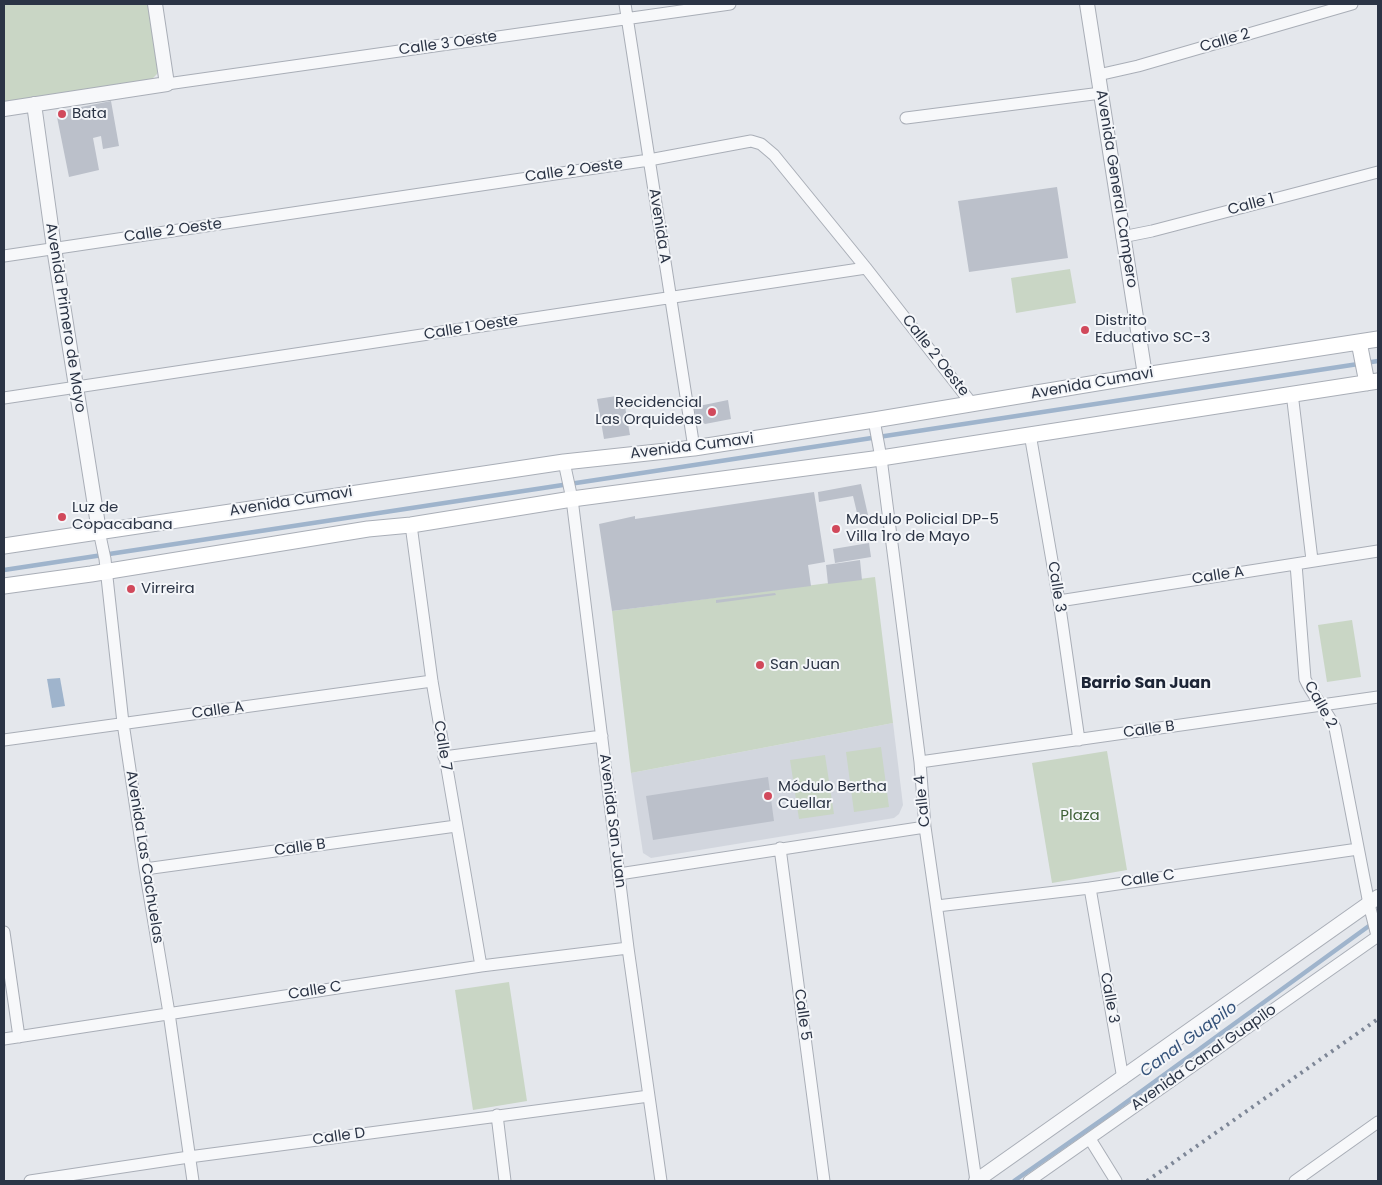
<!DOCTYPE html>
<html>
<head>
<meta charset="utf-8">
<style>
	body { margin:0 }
	#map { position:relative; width:1382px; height:1185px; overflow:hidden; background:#e4e7ec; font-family:Poppins,sans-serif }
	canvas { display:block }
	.frame { position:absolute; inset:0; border:5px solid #2b3445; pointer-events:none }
</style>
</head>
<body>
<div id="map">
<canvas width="1382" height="1185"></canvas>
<div class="frame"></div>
</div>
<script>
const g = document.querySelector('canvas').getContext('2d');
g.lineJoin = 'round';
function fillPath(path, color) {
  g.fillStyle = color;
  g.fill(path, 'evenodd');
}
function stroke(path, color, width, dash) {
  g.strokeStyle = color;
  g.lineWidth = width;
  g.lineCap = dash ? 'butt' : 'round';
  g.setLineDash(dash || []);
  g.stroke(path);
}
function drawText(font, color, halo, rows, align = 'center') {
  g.font = font + ' Poppins,sans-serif';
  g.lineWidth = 4;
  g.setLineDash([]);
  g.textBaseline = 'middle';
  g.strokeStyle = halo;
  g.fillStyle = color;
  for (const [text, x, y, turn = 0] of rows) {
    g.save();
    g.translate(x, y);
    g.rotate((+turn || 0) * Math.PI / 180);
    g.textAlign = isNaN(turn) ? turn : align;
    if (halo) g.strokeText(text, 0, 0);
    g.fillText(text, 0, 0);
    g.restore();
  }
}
fillPath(new Path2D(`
	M 893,723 L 903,805 L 899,814 L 894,818 L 651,858 L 643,853 L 631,773 Z`), '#d2d6de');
fillPath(new Path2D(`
	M 4,4 L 148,4 L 158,67 L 157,74 L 150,81 L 4,102 Z
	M 1070,269 L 1076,303 L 1016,313 L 1011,278 Z
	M 875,577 L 893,723 L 631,773 L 612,611 Z
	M 1352,620 L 1361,677 L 1327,682 L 1318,625 Z
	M 881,747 L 889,807 L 854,812 L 846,752 Z
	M 1107,751 L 1127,870 L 1052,883 L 1032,763 Z
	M 825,755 L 834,814 L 799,819 L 790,760 Z
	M 509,982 L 527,1101 L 473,1110 L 455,990 Z`), '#c9d6c5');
fillPath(new Path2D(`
	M 60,678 L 65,706 L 52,708 L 47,679 Z`), '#9fb4cc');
stroke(new Path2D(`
	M 4,570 L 1378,361
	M 1014,1181 L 1110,1114 L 1373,923`), '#9fb4cc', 4.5);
fillPath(new Path2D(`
	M 111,101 L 119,146 L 103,149 L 101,136 L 93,138 L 99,170 L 69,177 L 57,117 L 61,111 Z
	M 1057,187 L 1068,258 L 969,272 L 958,201 Z
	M 623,395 L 630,435 L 604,439 L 597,399 Z
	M 728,400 L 731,419 L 705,424 L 696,417 L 694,407 Z
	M 861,484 L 868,515 L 858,517 L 853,496 L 819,502 L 818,492 Z
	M 814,492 L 825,562 L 808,565 L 811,586 L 612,611 L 599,524 L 635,516 L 635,519 Z
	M 869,543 L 871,557 L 835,563 L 833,549 Z
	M 860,560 L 862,580 L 828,584 L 826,565 Z
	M 775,593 L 776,595 L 716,603 L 716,600 Z
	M 768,777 L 774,821 L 653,840 L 646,796 Z`), '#bbc0ca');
const minor = new Path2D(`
	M 625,4 L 694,448
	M 1098,75 L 1138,66 L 1352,4
	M 167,84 L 730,4
	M 906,118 L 1101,93
	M 1122,237 L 1152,231 L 1378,172
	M 4,256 L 649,160 L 751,141 L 761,144 L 774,155 L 866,268 L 972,404
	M 1292,393 L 1312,560
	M 4,398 L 866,268
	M 874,420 L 881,458 L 920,762 L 925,827 L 976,1181
	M 1030,434 L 1059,601 L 1079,740
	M 564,462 L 572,499 L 628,948 L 661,1181
	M 411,525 L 432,681 L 481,966
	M 99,531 L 105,559 L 123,723 L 145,869 L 169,1013 L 193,1181
	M 1296,564 L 1305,679 C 1313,697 1327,710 1335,728 L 1369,904 L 1377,936
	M 1059,601 L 1378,551
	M 4,740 L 432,681
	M 444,757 L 602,736
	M 920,762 L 1378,697
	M 780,848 L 824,1181
	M 145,869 L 456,826
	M 619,874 L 925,827
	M 1090,888 L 1123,1079
	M 937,906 L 1090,888 L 1358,849
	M 4,932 L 19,1037
	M 4,1039 L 481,966 L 628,948
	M 497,1115 L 505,1181
	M 1090,1139 L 1116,1181
	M 30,1181 L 189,1157 L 649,1096
	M 1029,1181 L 1378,936
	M 1295,1181 L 1378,1122`);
const tertiary = new Path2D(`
	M 1087,4 L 1145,375
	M 34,104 L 54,248 L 99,531
	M 4,109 L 167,84 L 155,4
	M 976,1181 L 1378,897`);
const secondary = new Path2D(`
	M 1359,342 L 1367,383
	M 4,546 L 564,462 L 694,448 L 874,420 L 1145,375 L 1378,339
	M 4,586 L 91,574 L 368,529 L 411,525 L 572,499 L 881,458 L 1378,381`);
stroke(minor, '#a9aeb7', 13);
stroke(tertiary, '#a9aeb7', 16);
stroke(secondary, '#a9aeb7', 17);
stroke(minor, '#f7f8fa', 11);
stroke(tertiary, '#f7f8fa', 14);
stroke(secondary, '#fff', 15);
stroke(new Path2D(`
	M 1147,1181 L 1378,1019`), '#7d8696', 4, [2.5, 5]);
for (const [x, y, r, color] of [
	[62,114,5,"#d1495b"],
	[1085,330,5,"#d1495b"],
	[712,412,5,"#d1495b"],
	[62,517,5,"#d1495b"],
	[836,529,5,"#d1495b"],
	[131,589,5,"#d1495b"],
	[760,665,5,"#d1495b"],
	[768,796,5,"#d1495b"]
]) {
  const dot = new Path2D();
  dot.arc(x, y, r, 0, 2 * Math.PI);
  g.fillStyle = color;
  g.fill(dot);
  stroke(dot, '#f4f6f9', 2);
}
drawText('15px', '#2b3445', '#f4f6f9', [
	["Calle 2",1225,41,-16],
	["Calle 3 Oeste",448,44,-8],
	["Calle 2 Oeste",574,171,-8],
	["Avenida General Campero",1116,189,81],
	["Calle 1",1251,205,-15],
	["Avenida A",659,226,81],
	["Calle 2 Oeste",173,231,-8],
	["Avenida Primero de Mayo",65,318,81],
	["Calle 1 Oeste",471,328,-9],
	["Calle 2 Oeste",935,356,52],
	["Avenida Cumavi",1092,384,-10],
	["Avenida Cumavi",692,447,-7],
	["Avenida Cumavi",291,502,-9],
	["Calle A",1218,576,-9],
	["Calle 3",1056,587,81],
	["Calle 2",1320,705,61],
	["Calle A",218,711,-8],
	["Calle B",1149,730,-8],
	["Calle 7",442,746,81],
	["Calle 4",923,801,-96],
	["Avenida San Juan",612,821,83],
	["Calle B",300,848,-8],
	["Avenida Las Cachuelas",144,857,81],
	["Calle C",1148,879,-8],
	["Calle C",315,991,-9],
	["Calle 3",1109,998,80],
	["Calle 5",802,1015,82],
	["Avenida Canal Guapilo",1204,1058,-35],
	["Calle D",339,1137,-8]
]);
drawText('15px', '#2b3445', '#f4f6f9', [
	["Bata",72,114],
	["Distrito",1095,321],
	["Educativo SC-3",1095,338],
	["Recidencial",702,403,"right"],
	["Las Orquideas",702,420,"right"],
	["Luz de",72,508],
	["Copacabana",72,525],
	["Modulo Policial DP-5",846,520],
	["Villa 1ro de Mayo",846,537],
	["Virreira",141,589],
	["San Juan",770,665],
	["Módulo Bertha",778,787],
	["Cuellar",778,804]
], 'left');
drawText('15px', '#3f6138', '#f4f6f9', [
	["Plaza",1080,816]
]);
drawText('bold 16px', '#1d2536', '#f4f6f9', [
	["Barrio San Juan",1146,684]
]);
drawText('italic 16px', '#34527a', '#f4f6f9', [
	["Canal Guapilo",1189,1040,-36]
]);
</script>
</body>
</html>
